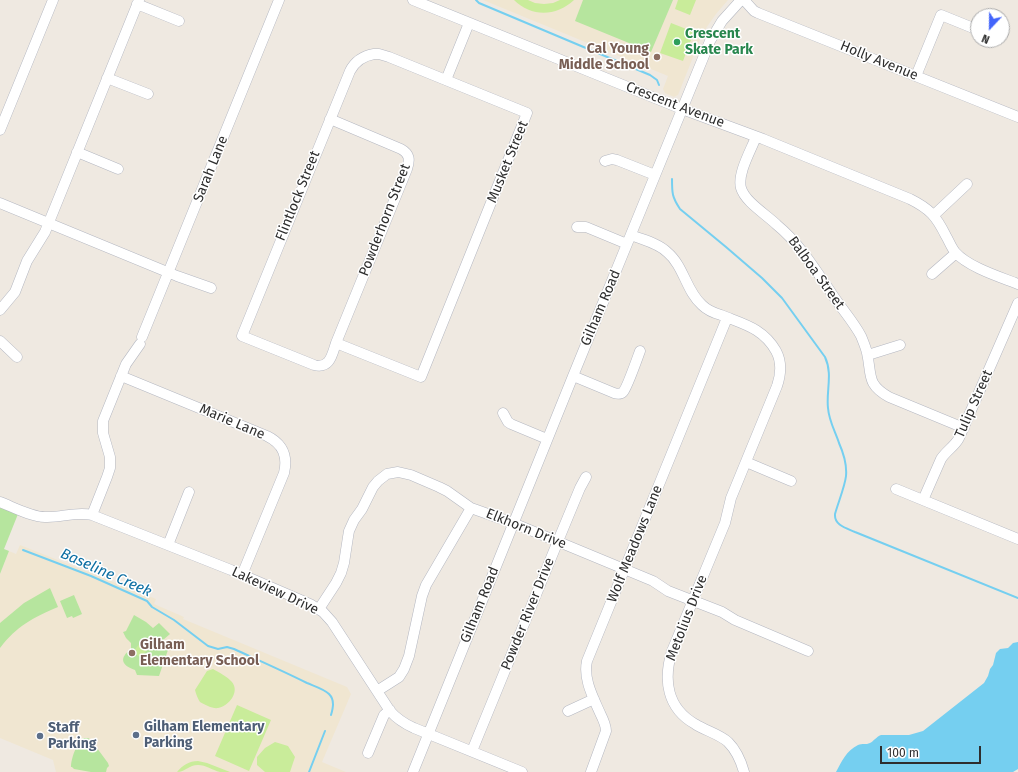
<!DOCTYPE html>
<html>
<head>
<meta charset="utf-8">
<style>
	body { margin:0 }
	#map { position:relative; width:1018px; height:772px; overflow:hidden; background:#efe9e1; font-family:"Fira Sans",sans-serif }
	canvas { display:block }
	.north { position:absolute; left:970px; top:8px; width:40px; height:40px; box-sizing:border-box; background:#fff; border:1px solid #ababab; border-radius:50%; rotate:202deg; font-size:11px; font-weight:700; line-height:16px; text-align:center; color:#2e2e2e }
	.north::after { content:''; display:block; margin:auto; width:14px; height:18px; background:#4264fb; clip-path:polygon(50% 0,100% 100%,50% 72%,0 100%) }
	.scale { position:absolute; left:880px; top:746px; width:101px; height:18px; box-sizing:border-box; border:2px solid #2e2e2e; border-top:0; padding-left:5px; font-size:12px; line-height:14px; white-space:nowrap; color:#2e2e2e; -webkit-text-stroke:3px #fff; paint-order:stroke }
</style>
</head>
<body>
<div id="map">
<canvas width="1018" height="772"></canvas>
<div class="north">N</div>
<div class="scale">100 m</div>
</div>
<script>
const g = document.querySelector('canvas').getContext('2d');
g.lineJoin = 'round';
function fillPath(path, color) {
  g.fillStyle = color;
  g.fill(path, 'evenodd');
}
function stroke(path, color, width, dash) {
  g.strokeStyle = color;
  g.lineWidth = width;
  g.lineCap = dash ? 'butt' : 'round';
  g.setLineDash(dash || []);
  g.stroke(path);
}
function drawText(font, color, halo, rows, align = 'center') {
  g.font = font + ' "Fira Sans",sans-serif';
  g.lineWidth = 3;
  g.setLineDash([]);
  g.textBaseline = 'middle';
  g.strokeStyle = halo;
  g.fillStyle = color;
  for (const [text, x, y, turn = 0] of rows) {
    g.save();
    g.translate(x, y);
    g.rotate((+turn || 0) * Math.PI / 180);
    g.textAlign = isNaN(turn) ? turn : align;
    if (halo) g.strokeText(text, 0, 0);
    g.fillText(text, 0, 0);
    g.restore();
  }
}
fillPath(new Path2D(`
	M 483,0 L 728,0 L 716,14 L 704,31 L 701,37 L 678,95 L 674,97 L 665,93 L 663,89 L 668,76 Z
	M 20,545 L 156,599 L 154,604 L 184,617 L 183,619 L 347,687 L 351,694 L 322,762 L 346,772 L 56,772 L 53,760 L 0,738 L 0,574 L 9,551 L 16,554 Z`), '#f0e6d1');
fillPath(new Path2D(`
	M 583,0 L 673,0 L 651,52 L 575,21 Z
	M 0,507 L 18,514 L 4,549 L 9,551 L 0,574 Z
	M 50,588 L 58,607 C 32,618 17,626 0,648 L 0,623 L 24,603 Z
	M 74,595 L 82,614 L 73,618 L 72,616 L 67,618 L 60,601 Z
	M 134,615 L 146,622 L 153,628 L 159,623 L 170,634 L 163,640 L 169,647 L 159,676 L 137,675 L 135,670 C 121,665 119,658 131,649 L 131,643 L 126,638 L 123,632 L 126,631 Z
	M 84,738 L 88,738 L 91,740 L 108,763 L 109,766 L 107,768 L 106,772 L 91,772 L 74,769 L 72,767 L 71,767 C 71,759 77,741 84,738 Z`), '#b6e59e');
fillPath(new Path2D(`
	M 514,0 L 528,0 L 535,3 L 544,4 L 553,3 L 560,0 L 574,0 C 556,17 531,17 514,0 Z
	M 678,0 L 696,0 L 690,15 L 675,9 Z
	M 671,23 L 694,32 L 683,61 L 660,53 Z
	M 144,638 L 152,643 L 141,658 L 133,652 Z
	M 213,669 C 218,672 228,677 232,682 C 240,692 229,706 218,708 C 213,709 205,705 200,702 C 198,699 196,694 195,690 L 207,671 Z
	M 237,705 L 271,720 L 249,771 L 215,756 Z
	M 275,742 L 288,746 L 295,757 L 290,772 L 265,772 L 257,765 L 257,757 L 265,748 Z
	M 198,761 L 207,763 L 230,772 C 227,772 223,772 220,772 C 212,770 206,765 198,765 C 189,765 185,772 177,772 C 183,765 189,761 198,761 Z`), '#c9ec9a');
fillPath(new Path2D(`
	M 1018,642 L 1018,769 L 1013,772 L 836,772 C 842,761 846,751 858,745 C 862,743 866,745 870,743 C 874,741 876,737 881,735 L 909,735 L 923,731 L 984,683 L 988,676 L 990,669 L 993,665 L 996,653 L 1000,649 L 1008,648 L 1013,643 Z`), '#75cff0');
stroke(new Path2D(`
	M 476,0 L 479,3 L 650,75 L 657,80 L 659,85
	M 672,179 C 672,193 672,197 680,209 L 726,247 L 762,278 L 782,298 L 825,357 C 833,374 826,391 828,408 C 829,421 835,431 839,443 C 843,452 847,465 846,476 C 845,486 838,503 835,514 C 834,525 846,528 855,532 L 1018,598
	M 23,550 L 91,576 L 147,601 L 152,607 L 174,620 L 208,646 L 218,649 L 227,647 L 234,649 C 258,660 283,671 307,683 C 314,686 324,689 329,694 C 335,700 333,708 331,715
	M 309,772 L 325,731`), '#75cff0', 2);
const minor = new Path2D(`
	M 413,0 L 682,109 L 763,139 L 910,199 C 930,209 936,216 946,236 C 949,241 951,247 955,252 C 968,267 1000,277 1018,284
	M 744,0 L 754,11 L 758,13 L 1018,117
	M 137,4 L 179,21
	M 374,54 L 379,54 L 389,57 L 527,113 L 421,377 L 336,343 C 332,355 330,369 314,365 L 242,336 L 350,71 C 355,61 363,56 374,54 Z
	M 916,76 L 941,15 L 978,30
	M 107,78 L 148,94
	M 446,80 L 469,23
	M 330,119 L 401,149 C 410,154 410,160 407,169 L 336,343
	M 0,130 L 53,0
	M 756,137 C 751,150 737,174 741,188 C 745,202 767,215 777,225 C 800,244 815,269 832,294 C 841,308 853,321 861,336 C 863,341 866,348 867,353 C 872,375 866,384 889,397 L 964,428
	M 77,152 L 118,169
	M 605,161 L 612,159 L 617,160 L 655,175
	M 0,203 L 177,276 L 211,288
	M 934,215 L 967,184
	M 577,227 L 586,227 L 627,244
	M 631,235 C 643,240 658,243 667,252 C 684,266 686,291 702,305 C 707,310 714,313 721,315 C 743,324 763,328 776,351 C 782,362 781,374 777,386 L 731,498 L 725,523 L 672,651 C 663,680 667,708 695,724 C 706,731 719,734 728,742 C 736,750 741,761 744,772
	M 932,274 L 956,253
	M 0,310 L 15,292 L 27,261 L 45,232 L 139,0
	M 142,337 L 279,0
	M 0,341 L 17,357
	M 868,355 L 900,345
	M 121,376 L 267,436 C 283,444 288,456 284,473 L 242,575
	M 573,376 L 614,393 C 617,394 620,395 623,392 C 627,388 637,359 640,351
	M 503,413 L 508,422 L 511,424 L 547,439
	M 746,462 L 791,481
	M 896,489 L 1018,539
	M 923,500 L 941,459 C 946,451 955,446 959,438 L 1018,303
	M 0,502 C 13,507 31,517 45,517 C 61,518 76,511 92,515 L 231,570 L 310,604 L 323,612 L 332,622 L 390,711 C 397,719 405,724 414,728 L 522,772
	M 92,515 L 107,477 L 110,468 L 110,457 L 103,433 L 103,421 L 126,364 L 140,344
	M 168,545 L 189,492
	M 319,609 L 336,583 L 341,573 L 344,563 L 348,537 L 349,531 L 354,520 L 362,509 L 373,487 L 378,481 L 387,474 L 398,472 L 411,475 L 439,487 L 447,491 L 471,508 L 513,523 L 653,581 L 668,591 L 722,612 L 735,620 L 808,651
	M 377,691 L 399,677 L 404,669 L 409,656 L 422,596 L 426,585 L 471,508
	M 568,711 L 594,699
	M 472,751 L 558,541 L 580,488 L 586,477
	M 368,753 L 384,715 L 390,710
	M 413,772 L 573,376 L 627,244 L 710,41 L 722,21 L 741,0
	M 591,772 L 606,731 C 606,725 603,719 600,713 C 593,697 583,679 587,661 L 727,318`);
stroke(minor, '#b4b7c1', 11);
stroke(minor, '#fff', 10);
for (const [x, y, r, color] of [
	[677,42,4,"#2e9e5b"],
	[657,57,4,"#8d6e63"],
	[132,653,4,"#8d6e63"],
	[136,735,4,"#5c6f8a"],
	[40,736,4,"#5c6f8a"]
]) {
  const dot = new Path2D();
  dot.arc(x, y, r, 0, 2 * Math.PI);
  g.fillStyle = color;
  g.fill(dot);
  stroke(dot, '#fff', 1.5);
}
drawText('bold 14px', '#27864d', '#fff', [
	["Crescent",685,34],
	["Skate Park",685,50]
], 'left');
drawText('bold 14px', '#785e54', '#fff', [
	["Cal Young",649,49],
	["Middle School",649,65],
	["Gilham",140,645,"left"],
	["Elementary School",140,661,"left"]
], 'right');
drawText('14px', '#2e2e2e', '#fff', [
	["Holly Avenue",879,61,22],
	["Crescent Avenue",675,105,21],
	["Musket Street",508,162,-68],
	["Sarah Lane",211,169,-68],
	["Flintlock Street",298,196,-68],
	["Powderhorn Street",385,220,-69],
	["Balboa Street",816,273,54],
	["Gilham Road",601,308,-67],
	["Tulip Street",974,404,-66],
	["Marie Lane",232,422,23],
	["Elkhorn Drive",526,529,22],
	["Wolf Meadows Lane",635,544,-68],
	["Lakeview Drive",275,591,25],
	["Gilham Road",480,605,-68],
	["Powder River Drive",528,614,-68],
	["Metolius Drive",687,618,-69]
]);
drawText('bold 14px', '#4e5e75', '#fff', [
	["Gilham Elementary",144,727],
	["Parking",144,743],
	["Staff",48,728],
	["Parking",48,744]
], 'left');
drawText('italic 15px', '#0d6fa3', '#fff', [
	["Baseline Creek",106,573,24]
]);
</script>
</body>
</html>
